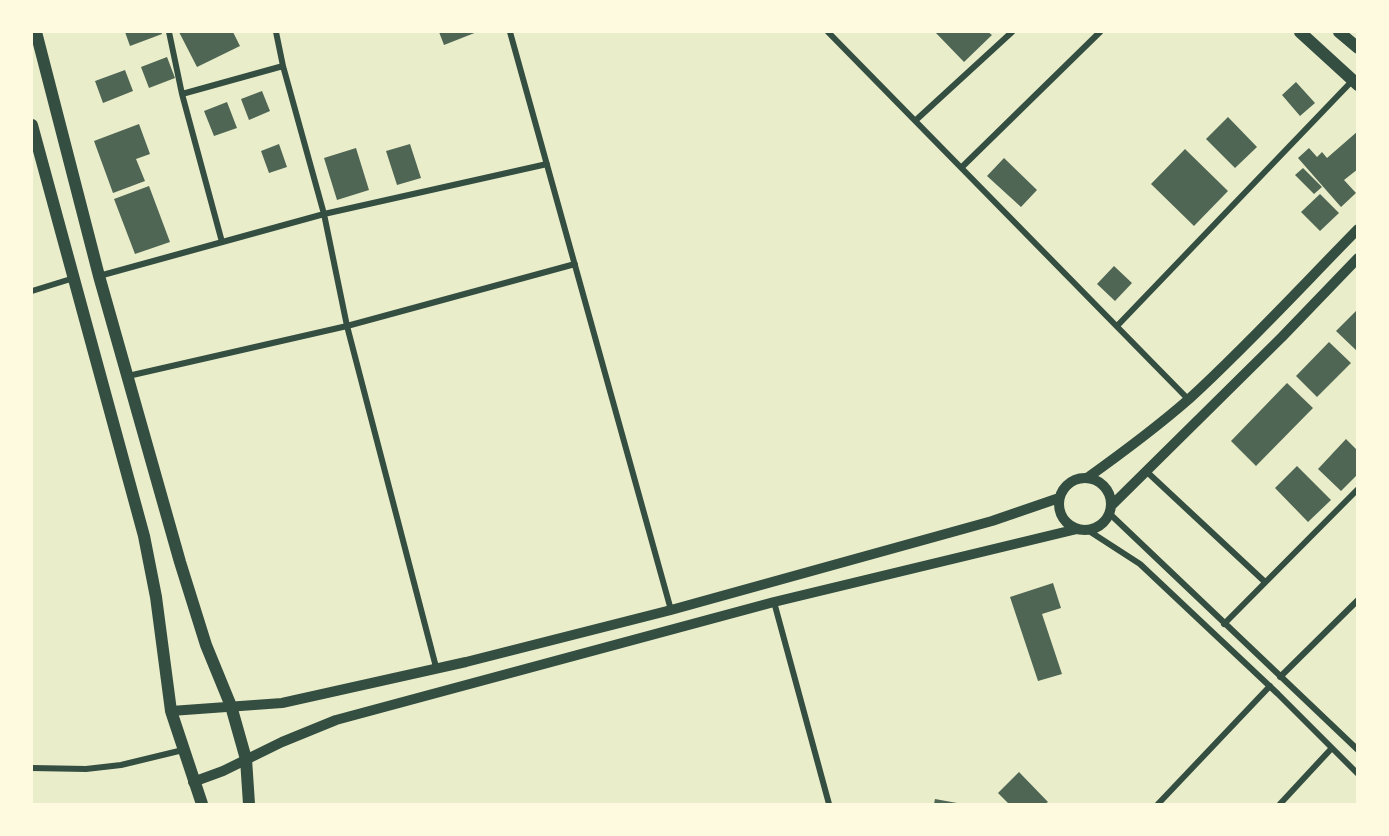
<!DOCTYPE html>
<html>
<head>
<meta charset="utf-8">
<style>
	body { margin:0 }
	#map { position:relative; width:1389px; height:836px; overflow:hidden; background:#e9edc9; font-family:Karla,sans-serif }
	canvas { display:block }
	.frame { position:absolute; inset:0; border:33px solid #fefae0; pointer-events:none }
</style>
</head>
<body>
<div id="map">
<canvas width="1389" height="836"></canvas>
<div class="frame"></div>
</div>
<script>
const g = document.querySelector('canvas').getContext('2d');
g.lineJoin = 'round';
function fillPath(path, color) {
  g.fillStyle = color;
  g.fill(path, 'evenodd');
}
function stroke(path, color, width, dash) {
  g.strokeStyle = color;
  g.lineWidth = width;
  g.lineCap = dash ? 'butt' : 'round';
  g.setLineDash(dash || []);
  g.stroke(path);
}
fillPath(new Path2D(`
	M 125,32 L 161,32 L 162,34 L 130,46 Z
	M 179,32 L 233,32 L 240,46 L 197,67 Z
	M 439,32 L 477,32 L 444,45 Z
	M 935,32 L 988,32 L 992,35 L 964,62 Z
	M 167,57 L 175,78 L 149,88 L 141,67 Z
	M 125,70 L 133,91 L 103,103 L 95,81 Z
	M 1296,82 L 1315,103 L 1300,116 L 1282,95 Z
	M 262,91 L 270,111 L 249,120 L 241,99 Z
	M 227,102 L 237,128 L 214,136 L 204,111 Z
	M 1228,117 L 1257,147 L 1235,168 L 1206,139 Z
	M 139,124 L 150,154 L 136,159 L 145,181 L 113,193 L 94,141 Z
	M 1358,131 L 1358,169 L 1344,180 L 1356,193 L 1341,207 L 1298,158 L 1309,148 L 1317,157 L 1322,152 L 1327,158 Z
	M 279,144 L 287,167 L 269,173 L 261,151 Z
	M 410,144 L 421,178 L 397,185 L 386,151 Z
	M 356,148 L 369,190 L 337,200 L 324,158 Z
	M 1185,149 L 1228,191 L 1194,226 L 1151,184 Z
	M 1004,158 L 1037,190 L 1021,207 L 987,176 Z
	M 1303,168 L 1322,187 L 1314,194 L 1295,175 Z
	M 149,186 L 170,242 L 135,254 L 114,199 Z
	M 1320,194 L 1339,213 L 1320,231 L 1301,212 Z
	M 1114,266 L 1132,283 L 1115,301 L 1097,284 Z
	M 1358,309 L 1358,352 L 1336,331 Z
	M 1329,342 L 1351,363 L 1317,397 L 1296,376 Z
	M 1287,383 L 1313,408 L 1256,466 L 1231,441 Z
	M 1346,439 L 1358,451 L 1358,474 L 1341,491 L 1318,469 Z
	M 1297,466 L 1331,500 L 1308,522 L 1275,488 Z
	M 1053,583 L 1061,608 L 1042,614 L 1062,674 L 1038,681 L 1010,597 Z
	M 1019,772 L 1048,802 L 1045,804 L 1009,804 L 998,793 Z
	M 935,799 L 957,803 L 957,804 L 934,804 Z`), '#4f6655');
stroke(new Path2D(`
	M 169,32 L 182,94 L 222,242
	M 276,32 L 283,66 L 324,214 L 347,326 L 436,667
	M 510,32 L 671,610
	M 828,32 L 1188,399
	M 182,94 L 283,66
	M 916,120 L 1012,32
	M 962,167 L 1100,32
	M 99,276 L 324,214 L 547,164
	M 32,291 L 74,278
	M 1118,325 L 1352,81
	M 128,376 L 347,326 L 575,264
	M 1146,471 L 1265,582
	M 1110,514 L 1358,750
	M 1089,531 L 1140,564 L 1278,694 L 1358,774
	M 774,602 L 829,804
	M 1224,624 L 1358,489
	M 1280,677 L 1358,600
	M 32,768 L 86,769 L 121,765 L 183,750
	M 1158,804 L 1270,686
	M 1280,804 L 1331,749`), '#344e41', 6);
stroke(new Path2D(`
	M1059 504a26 26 0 1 1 52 0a26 26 0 1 1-52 0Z
	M 1087,478 C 1122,453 1157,427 1189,399 C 1248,345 1302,286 1358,229
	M 1112,505 L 1282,337 L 1358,258
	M 171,711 L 282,703 L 466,662 L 671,610 L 992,521 L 1059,498
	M 193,782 L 223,771 L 282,742 L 336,720 L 774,602 L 1077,529`), '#344e41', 10);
stroke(new Path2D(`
	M 36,32 L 99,276 L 180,562 L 206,645 L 231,706 L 246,759 L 249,804
	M 1300,32 L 1358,85
	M 1339,32 L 1358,48
	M 32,125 L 144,536 L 156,597 L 171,711 L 202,804`), '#344e41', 12);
</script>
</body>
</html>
